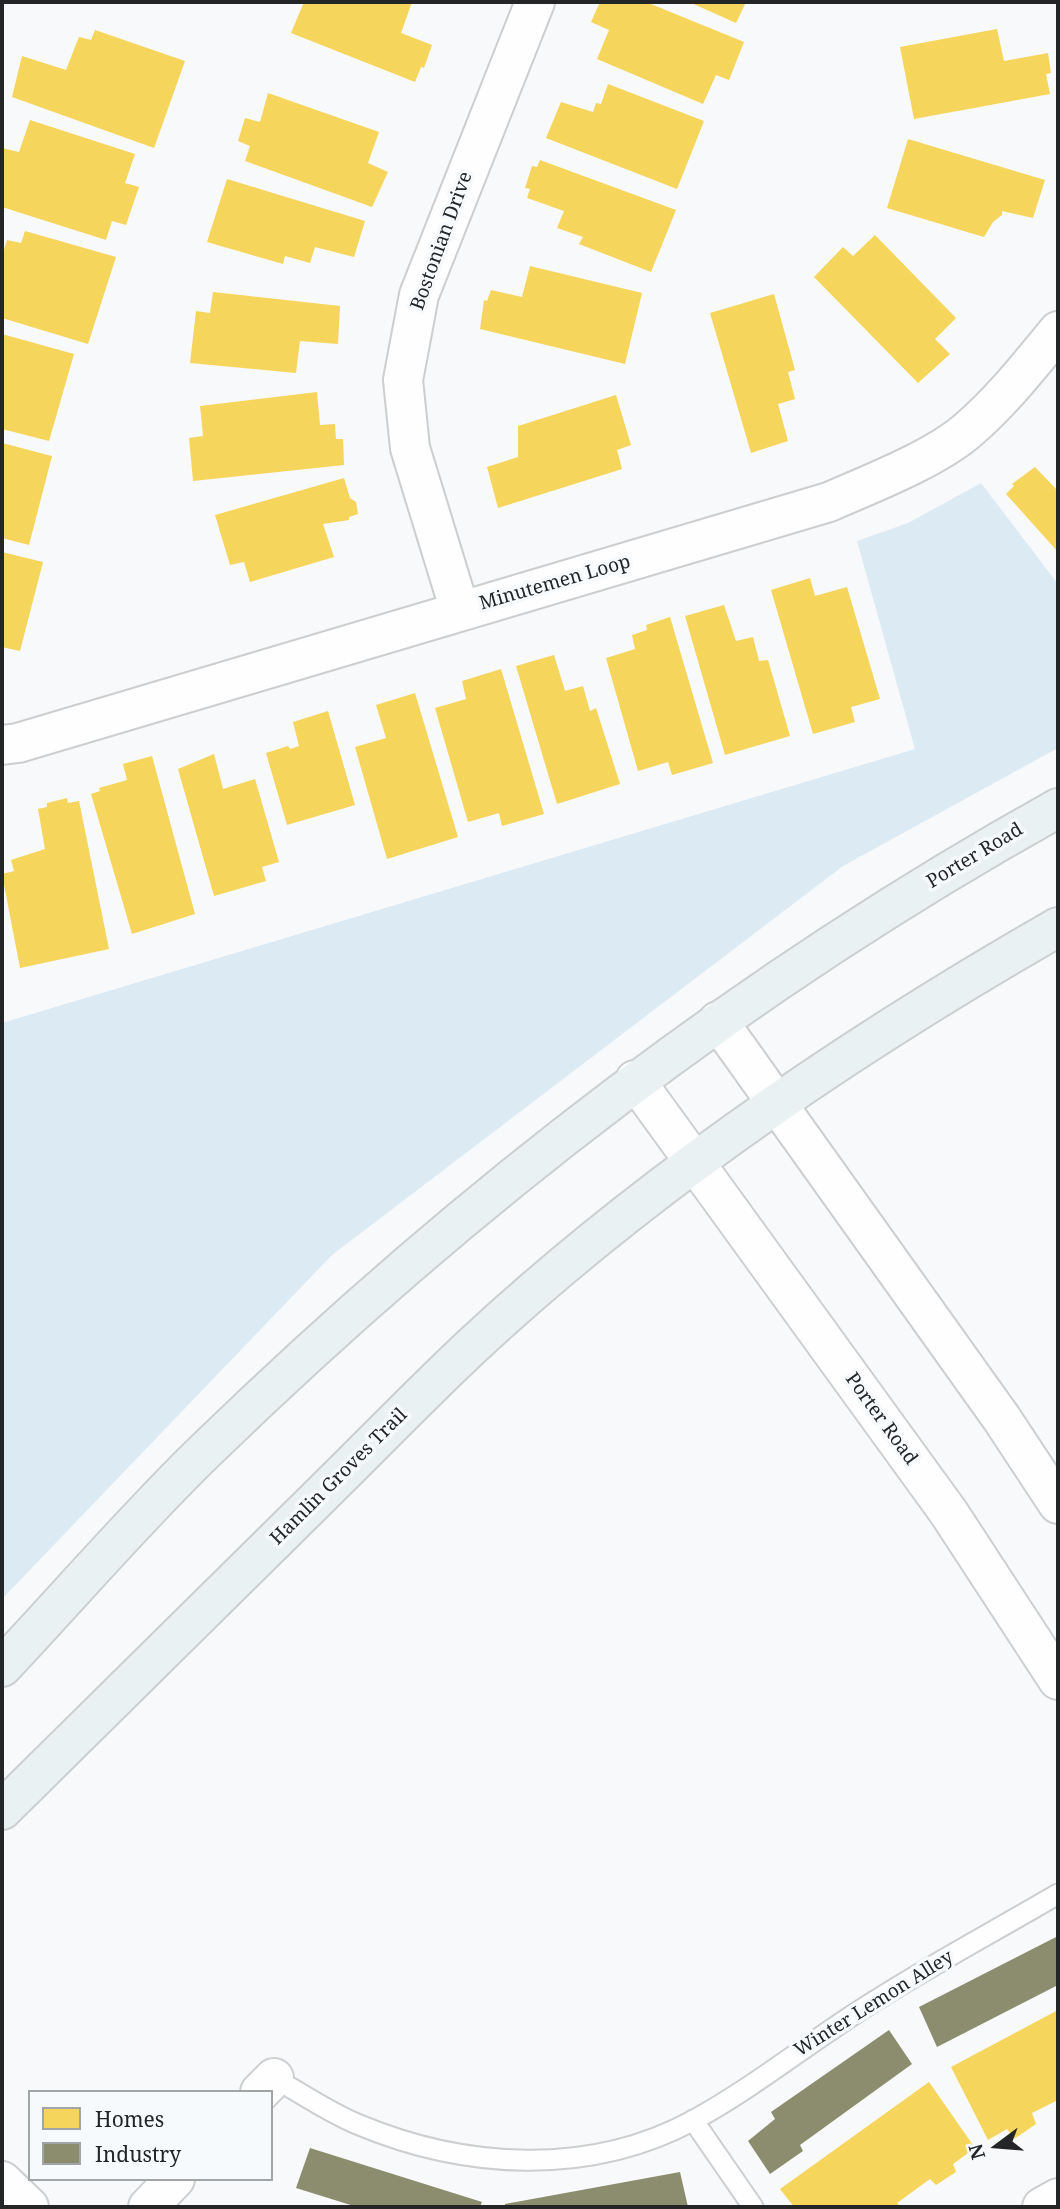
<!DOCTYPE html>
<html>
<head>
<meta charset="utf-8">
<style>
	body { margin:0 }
	#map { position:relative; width:1060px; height:2209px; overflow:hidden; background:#f7f9fb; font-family:"Noto Serif",serif }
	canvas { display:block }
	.frame { position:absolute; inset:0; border:4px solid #232526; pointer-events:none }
	.legend { position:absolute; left:28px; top:2090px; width:245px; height:91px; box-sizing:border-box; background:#f6fafc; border:2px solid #a2a5a6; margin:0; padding:9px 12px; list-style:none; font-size:21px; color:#232526 }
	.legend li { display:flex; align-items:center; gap:14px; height:35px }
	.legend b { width:35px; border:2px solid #a2a5a6 }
	.north { position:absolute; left:962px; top:2111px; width:70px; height:70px; -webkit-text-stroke:5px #f6fafc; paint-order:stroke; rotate:254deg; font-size:19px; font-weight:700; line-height:28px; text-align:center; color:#232526 }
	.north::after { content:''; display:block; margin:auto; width:24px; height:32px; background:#232526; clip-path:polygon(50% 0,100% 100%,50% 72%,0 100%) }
</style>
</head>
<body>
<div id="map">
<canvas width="1060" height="2209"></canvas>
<div class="frame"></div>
<ul class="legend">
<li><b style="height:19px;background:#f6d55c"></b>Homes</li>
<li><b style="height:19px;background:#8c8c6e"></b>Industry</li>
</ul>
<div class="north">N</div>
</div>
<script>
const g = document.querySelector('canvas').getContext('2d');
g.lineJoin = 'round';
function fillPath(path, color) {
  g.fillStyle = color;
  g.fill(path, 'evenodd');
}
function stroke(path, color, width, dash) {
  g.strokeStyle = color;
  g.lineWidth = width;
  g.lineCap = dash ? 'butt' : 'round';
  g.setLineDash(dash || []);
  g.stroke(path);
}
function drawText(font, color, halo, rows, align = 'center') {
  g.font = font + ' "Noto Serif",serif';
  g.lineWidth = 7;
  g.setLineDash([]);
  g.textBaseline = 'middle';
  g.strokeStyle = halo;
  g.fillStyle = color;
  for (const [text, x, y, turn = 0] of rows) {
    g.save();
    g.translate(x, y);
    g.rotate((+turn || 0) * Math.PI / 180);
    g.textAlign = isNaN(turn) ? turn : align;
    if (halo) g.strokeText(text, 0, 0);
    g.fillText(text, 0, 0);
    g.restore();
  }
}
fillPath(new Path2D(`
	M 981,483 L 1058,584 L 1058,748 L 843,866 L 332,1255 L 2,1599 L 2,1023 L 915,749 L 857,541 L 908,523 Z`), '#dcebf3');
fillPath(new Path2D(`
	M 304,2 L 412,2 L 401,33 L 432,45 L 424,68 L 421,67 L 415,82 L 291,33 Z
	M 600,2 L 646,2 L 744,42 L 729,80 L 716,75 L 703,104 L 597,59 L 609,30 L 591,22 Z
	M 689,2 L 746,2 L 736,23 Z
	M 997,29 L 1004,61 L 1048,53 L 1051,73 L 1046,74 L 1050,94 L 914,119 L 900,47 Z
	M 95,30 L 185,61 L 154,148 L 12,97 L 22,56 L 66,70 L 79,37 L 91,40 Z
	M 608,84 L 704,121 L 677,189 L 546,138 L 561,102 L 593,112 L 596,103 L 601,104 Z
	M 268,93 L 379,132 L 368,163 L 388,172 L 372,207 L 245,161 L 250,146 L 238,141 L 245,118 L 260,122 Z
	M 30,120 L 135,154 L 125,183 L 139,187 L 126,225 L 112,221 L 106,240 L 2,207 L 2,148 L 19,152 Z
	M 908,139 L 1045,180 L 1033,218 L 1002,211 L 1002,215 L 993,222 L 984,237 L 887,208 Z
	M 540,160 L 676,210 L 651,272 L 579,244 L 583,237 L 557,228 L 564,211 L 527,198 L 530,189 L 525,188 L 532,166 L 537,167 Z
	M 227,179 L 365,221 L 354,257 L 315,247 L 310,263 L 285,256 L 283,264 L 207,242 Z
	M 25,231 L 116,257 L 88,344 L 2,318 L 2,256 L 7,240 L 21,243 Z
	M 875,235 L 956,318 L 935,339 L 950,354 L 918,383 L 814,277 L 843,247 L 853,256 Z
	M 530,266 L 642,293 L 625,364 L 480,329 L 484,300 L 487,301 L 491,290 L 522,297 Z
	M 213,292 L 340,306 L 338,344 L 300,341 L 296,373 L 190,363 L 196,311 L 210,313 Z
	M 774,294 L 795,370 L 788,372 L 795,399 L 778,404 L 788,441 L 751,453 L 710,313 Z
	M 2,334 L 74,354 L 49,441 L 2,429 Z
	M 317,392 L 320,425 L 335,424 L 336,439 L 343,439 L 344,465 L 193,481 L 189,438 L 203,436 L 200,406 Z
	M 616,395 L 631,445 L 617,450 L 622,469 L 498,508 L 487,467 L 518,457 L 518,426 Z
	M 2,443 L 52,456 L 29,545 L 2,538 Z
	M 1035,467 L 1058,491 L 1058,552 L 1006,494 L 1014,486 L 1012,484 Z
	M 344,478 L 350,498 L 356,502 L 358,514 L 349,517 L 349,520 L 323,524 L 334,557 L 250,582 L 244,562 L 230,565 L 215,515 Z
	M 2,552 L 43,562 L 20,651 L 2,647 Z
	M 810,578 L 815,596 L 847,587 L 880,699 L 851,707 L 855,722 L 813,734 L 771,590 Z
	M 724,605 L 736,641 L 753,637 L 759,661 L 768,660 L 790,736 L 725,755 L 685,616 Z
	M 670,617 L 713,763 L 672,775 L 668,762 L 638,771 L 606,658 L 635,649 L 632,635 L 647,630 L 646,625 Z
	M 554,655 L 565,691 L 583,686 L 590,711 L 596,708 L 620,784 L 557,804 L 516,666 Z
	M 501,669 L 544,814 L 502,826 L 499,813 L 468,822 L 435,708 L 466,699 L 462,681 Z
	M 415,693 L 458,837 L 387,859 L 355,747 L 386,738 L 376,705 Z
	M 328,711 L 355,805 L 287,825 L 266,753 L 288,746 L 290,749 L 299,746 L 293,722 Z
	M 214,754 L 223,789 L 255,779 L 279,862 L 262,867 L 266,881 L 214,896 L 178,769 Z
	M 152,756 L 195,914 L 132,934 L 91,794 L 100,791 L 99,788 L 127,780 L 123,764 Z
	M 67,798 L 68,803 L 79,801 L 109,949 L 20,968 L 2,874 L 14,871 L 11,860 L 45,849 L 38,809 L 47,807 L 47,803 Z
	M 1058,2010 L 1058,2100 L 1032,2113 L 1036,2124 L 1014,2139 L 1007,2129 L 988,2140 L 951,2067 Z
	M 929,2082 L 975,2148 L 953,2164 L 956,2172 L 936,2185 L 930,2179 L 897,2203 L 901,2207 L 794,2207 L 780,2189 Z`), '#f6d55c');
fillPath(new Path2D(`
	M 1058,1936 L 1058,1985 L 937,2047 L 919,2007 Z
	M 889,2030 L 912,2064 L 800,2145 L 803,2151 L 770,2174 L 748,2141 L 775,2119 L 771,2112 Z
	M 310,2148 L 482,2202 L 480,2207 L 357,2207 L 296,2188 Z
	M 680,2172 L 688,2207 L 505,2207 L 505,2204 Z`), '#8c8c6e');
const service = new Path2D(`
	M 274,2078 C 301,2093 328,2112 357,2124 C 464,2169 589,2177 694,2120 C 749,2090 801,2049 853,2015 C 919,1971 990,1934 1058,1894
	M 693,2120 L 753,2207`);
const minor = new Path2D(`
	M 460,611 L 410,448 L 403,380 L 419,295 L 535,2
	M 2,745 L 18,743 L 829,502 C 870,484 935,459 968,430 C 1002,401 1030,365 1058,331
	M 260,2092 L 274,2078
	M 2,2181 L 29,2207
	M 148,2207 L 175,2179
	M 1042,2207 L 1058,2198`);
const tertiary = new Path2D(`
	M 718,1021 L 1002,1419 L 1058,1504
	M 635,1080 L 949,1513 L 1058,1680`);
const secondary = new Path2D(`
	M 2,1667 C 69,1596 134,1520 204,1452 C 461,1202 745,982 1058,808
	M 2,1810 C 107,1706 213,1602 318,1498 C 369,1448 419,1396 471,1347 C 646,1184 852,1045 1058,927`);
stroke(service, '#cccecf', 23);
stroke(minor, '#cccecf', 42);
stroke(tertiary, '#cccecf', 42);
stroke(secondary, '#cccecf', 42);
stroke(service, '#fefefe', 19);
stroke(minor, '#fefefe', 38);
stroke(tertiary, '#fefefe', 38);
stroke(secondary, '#eaf1f2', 38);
drawText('19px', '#232526', '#f6fafc', [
	["Bostonian Drive",442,241,-70],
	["Minutemen Loop",555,583,-16],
	["Porter Road",975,856,-31],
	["Porter Road",881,1419,54],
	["Hamlin Groves Trail",339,1477,-45],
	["Winter Lemon Alley",874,2004,-32]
]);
</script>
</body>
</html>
